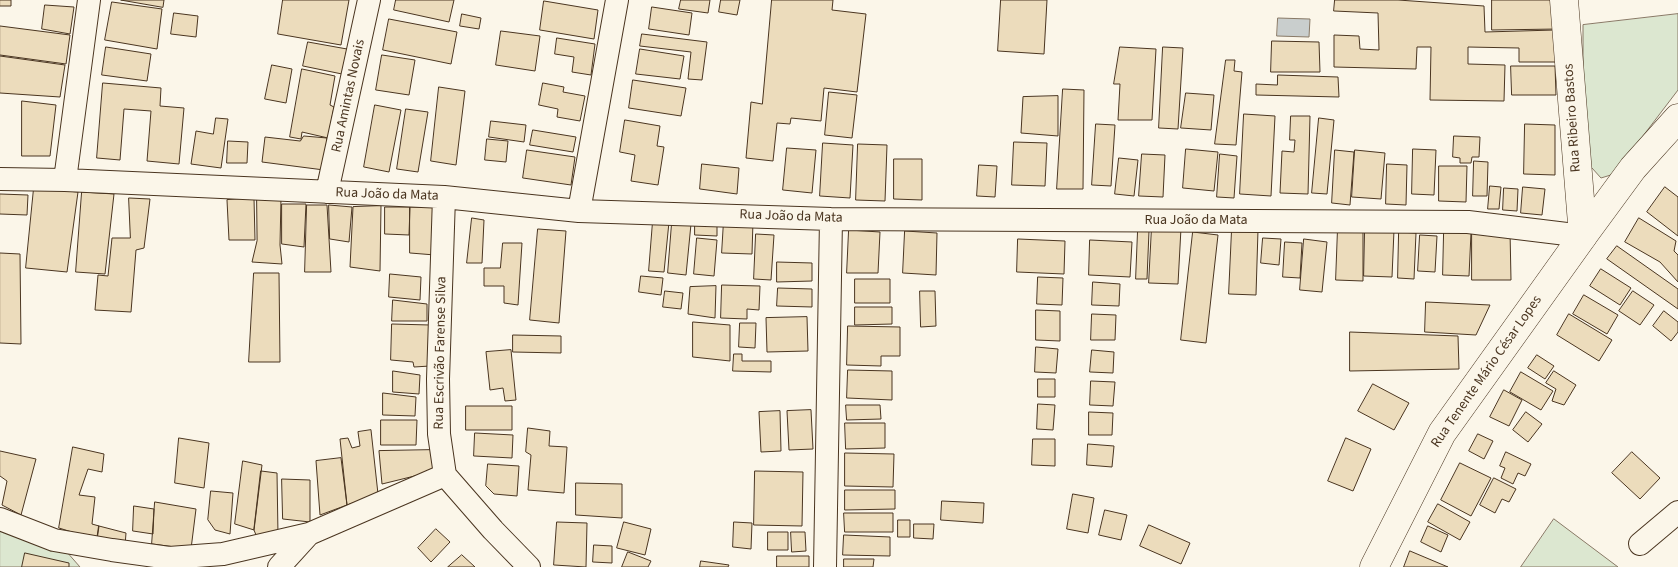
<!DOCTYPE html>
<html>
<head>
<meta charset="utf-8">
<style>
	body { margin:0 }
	canvas { display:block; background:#fbf6e9 }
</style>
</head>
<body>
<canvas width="1678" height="567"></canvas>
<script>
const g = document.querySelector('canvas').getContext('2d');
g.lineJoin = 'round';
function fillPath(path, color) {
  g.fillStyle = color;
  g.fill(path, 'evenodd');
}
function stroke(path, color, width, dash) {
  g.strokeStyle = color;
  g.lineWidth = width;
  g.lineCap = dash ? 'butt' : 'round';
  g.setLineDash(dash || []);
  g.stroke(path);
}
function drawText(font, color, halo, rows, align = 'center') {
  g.font = font + ' "Source Sans 3",sans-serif';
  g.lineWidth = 4;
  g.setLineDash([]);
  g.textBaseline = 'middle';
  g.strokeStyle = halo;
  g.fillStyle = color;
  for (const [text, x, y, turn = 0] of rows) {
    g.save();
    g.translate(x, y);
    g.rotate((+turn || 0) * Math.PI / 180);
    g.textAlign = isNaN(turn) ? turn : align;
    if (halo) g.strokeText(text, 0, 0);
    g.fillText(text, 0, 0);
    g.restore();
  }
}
const green = new Path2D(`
	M 1678,14 L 1678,90 L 1614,174 L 1601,178 L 1583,158 L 1583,25 Z
	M 1554,519 L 1618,567 L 1521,567 Z
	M 0,526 L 66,551 L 80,567 L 0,567 Z`);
fillPath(green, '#dce7d0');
stroke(green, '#887966', 1);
const water = new Path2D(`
	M 1278,18 L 1310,19 L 1309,37 L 1277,36 Z`);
fillPath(water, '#c9cecd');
stroke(water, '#887966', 1);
const building = new Path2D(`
	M 0,0 L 11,0 L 11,6 L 0,6 Z
	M 121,0 L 164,0 L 163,7 Z
	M 283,0 L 349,0 L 341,45 L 278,34 Z
	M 396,0 L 454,0 L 449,22 L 394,10 Z
	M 681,0 L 710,0 L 708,13 L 679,9 Z
	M 721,0 L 740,0 L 737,15 L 719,12 Z
	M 772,0 L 833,0 L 832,10 L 866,14 L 857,92 L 824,88 L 821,121 L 791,118 L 790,124 L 777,123 L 773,161 L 746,158 L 751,102 L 762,104 Z
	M 1001,0 L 1047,0 L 1044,54 L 998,51 Z
	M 1335,0 L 1398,0 L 1484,6 L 1485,32 L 1555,30 L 1557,62 L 1519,62 L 1519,48 L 1468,47 L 1468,64 L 1505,65 L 1504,101 L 1430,100 L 1431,47 L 1417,47 L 1416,69 L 1334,67 L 1334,35 L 1359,36 L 1360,49 L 1379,50 L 1378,13 L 1334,11 Z
	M 1492,0 L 1557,0 L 1558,29 L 1492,30 Z
	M 544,1 L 598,10 L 594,39 L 540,30 Z
	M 112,2 L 162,9 L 157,49 L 105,40 Z
	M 45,5 L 74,7 L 70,34 L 42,29 Z
	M 652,7 L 692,13 L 689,35 L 649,29 Z
	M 174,13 L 198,16 L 196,37 L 171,34 Z
	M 462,14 L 481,18 L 479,29 L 460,26 Z
	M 389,19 L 457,32 L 451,64 L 383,50 Z
	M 0,26 L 70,35 L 66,64 L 0,55 Z
	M 501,31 L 540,36 L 535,71 L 496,65 Z
	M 642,34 L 707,42 L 702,80 L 688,79 L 691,52 L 640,46 Z
	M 557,38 L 595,44 L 591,75 L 572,72 L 574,57 L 555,54 Z
	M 1272,41 L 1319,42 L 1320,72 L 1271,72 Z
	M 308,42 L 347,49 L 342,74 L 303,66 Z
	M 106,47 L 151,54 L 147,81 L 102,75 Z
	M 1120,47 L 1156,49 L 1152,120 L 1118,120 L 1120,84 L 1114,84 Z
	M 1163,47 L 1183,48 L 1178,129 L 1159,128 Z
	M 640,49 L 684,56 L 680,79 L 636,74 Z
	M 382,55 L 415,60 L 409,95 L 376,90 Z
	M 0,56 L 65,65 L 60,97 L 0,93 Z
	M 1226,60 L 1235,60 L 1234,71 L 1242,72 L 1236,145 L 1215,144 Z
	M 272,65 L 292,69 L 286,103 L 265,99 Z
	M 1511,66 L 1555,66 L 1556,95 L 1512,95 Z
	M 302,69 L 335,76 L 330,105 L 334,107 L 328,138 L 302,132 L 301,139 L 290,137 Z
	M 1278,75 L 1338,77 L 1339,97 L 1256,95 L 1256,84 L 1277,85 Z
	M 633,80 L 686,88 L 681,116 L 629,108 Z
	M 103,83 L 161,88 L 160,106 L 184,108 L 179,164 L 147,161 L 151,111 L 124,109 L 120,160 L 97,158 Z
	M 543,83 L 564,87 L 563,92 L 585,96 L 580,121 L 557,117 L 558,109 L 539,105 Z
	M 439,87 L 465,91 L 456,165 L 431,161 Z
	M 1063,89 L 1084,90 L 1083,189 L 1057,189 Z
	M 829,92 L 857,95 L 852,138 L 825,135 Z
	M 1186,93 L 1214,95 L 1211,130 L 1181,128 Z
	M 1058,96 L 1058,136 L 1021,133 L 1023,97 Z
	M 22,101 L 56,105 L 50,156 L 22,156 Z
	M 375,105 L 401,110 L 389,172 L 364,167 Z
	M 406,109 L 428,112 L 418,172 L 397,169 Z
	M 1244,114 L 1275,116 L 1271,196 L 1240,194 Z
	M 1291,116 L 1310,116 L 1308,194 L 1280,193 L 1282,151 L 1294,152 L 1295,140 L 1290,140 Z
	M 216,118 L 228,119 L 221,168 L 191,164 L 196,131 L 213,134 Z
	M 1319,118 L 1334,120 L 1327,194 L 1312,193 Z
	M 625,120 L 660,126 L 657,146 L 664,147 L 658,185 L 631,181 L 635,155 L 620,152 Z
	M 491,121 L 526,125 L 524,142 L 489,137 Z
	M 1096,124 L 1115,125 L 1111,186 L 1092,185 Z
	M 1525,124 L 1555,125 L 1555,175 L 1524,174 Z
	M 533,130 L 576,137 L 573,152 L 530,145 Z
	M 304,136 L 327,138 L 324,170 L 262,162 L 265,137 L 300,141 Z
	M 1454,136 L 1480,137 L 1479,157 L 1472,157 L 1471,163 L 1460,163 L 1460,158 L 1453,157 Z
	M 487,139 L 508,141 L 506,162 L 485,160 Z
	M 228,141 L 248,142 L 247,163 L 227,163 Z
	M 1014,142 L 1047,143 L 1045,186 L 1012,185 Z
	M 823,143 L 853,145 L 850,198 L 820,196 Z
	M 858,144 L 887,145 L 885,201 L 856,200 Z
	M 787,148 L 816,150 L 812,193 L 783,190 Z
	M 1186,149 L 1218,152 L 1214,191 L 1183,188 Z
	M 1413,149 L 1436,150 L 1434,195 L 1412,194 Z
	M 527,150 L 575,157 L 571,185 L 523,178 Z
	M 1335,150 L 1354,152 L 1350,205 L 1332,203 Z
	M 1355,150 L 1385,153 L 1381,199 L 1352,197 Z
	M 1142,154 L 1165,155 L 1163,197 L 1139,196 Z
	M 1220,154 L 1237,156 L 1234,198 L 1217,197 Z
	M 1119,158 L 1138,160 L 1134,196 L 1115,194 Z
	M 894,159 L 922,159 L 922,200 L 894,199 Z
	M 1474,161 L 1488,162 L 1487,196 L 1473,196 Z
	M 702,164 L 739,168 L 737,194 L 700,189 Z
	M 1387,164 L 1407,165 L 1406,205 L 1386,204 Z
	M 979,165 L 997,166 L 995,197 L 977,196 Z
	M 1439,166 L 1467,166 L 1466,202 L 1439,201 Z
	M 1490,186 L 1501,187 L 1499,209 L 1488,209 Z
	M 1523,187 L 1545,189 L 1542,215 L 1521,213 Z
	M 1665,187 L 1678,197 L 1678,236 L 1647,212 Z
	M 34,188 L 78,192 L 67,272 L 26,268 Z
	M 1504,188 L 1518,189 L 1517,211 L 1503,210 Z
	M 82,192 L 114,194 L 105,274 L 76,272 Z
	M 0,194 L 28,195 L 27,215 L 0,214 Z
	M 129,198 L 150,199 L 144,248 L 136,250 L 131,312 L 95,310 L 98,275 L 108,276 L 112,238 L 130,238 Z
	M 254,198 L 255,240 L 229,240 L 227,200 Z
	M 257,198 L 281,198 L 280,245 L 282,264 L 252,262 L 257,241 Z
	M 282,204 L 306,204 L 304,247 L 282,244 Z
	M 307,205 L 327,205 L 331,272 L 305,272 Z
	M 329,205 L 352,207 L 349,242 L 330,239 Z
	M 381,206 L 380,271 L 350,267 L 353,207 Z
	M 385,207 L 410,207 L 409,235 L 385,234 Z
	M 410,207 L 437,207 L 435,255 L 410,253 Z
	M 472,218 L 484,220 L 482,263 L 467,263 Z
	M 1639,218 L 1676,241 L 1674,251 L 1678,255 L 1678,282 L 1660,262 L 1625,242 Z
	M 695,219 L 717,220 L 717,236 L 695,235 Z
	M 724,220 L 753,221 L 752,254 L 722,253 Z
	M 653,221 L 669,222 L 664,272 L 649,271 Z
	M 672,223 L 691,224 L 686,275 L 668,273 Z
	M 1152,226 L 1181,228 L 1178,284 L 1149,283 Z
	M 1338,227 L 1363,228 L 1363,281 L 1336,280 Z
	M 538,229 L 566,231 L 559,323 L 530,320 Z
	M 1232,229 L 1258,230 L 1256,295 L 1229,294 Z
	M 1365,229 L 1394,230 L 1392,277 L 1364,276 Z
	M 849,230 L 880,232 L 878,273 L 847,273 Z
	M 1138,230 L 1149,231 L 1147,279 L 1136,279 Z
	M 1472,230 L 1510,231 L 1511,280 L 1472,280 Z
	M 905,231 L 937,233 L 936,275 L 903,273 Z
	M 1193,232 L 1218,235 L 1206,343 L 1181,340 Z
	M 1399,232 L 1416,233 L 1414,279 L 1398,278 Z
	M 1444,232 L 1471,233 L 1469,276 L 1443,275 Z
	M 756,234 L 774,235 L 771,280 L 754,279 Z
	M 1420,235 L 1437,236 L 1435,272 L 1418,271 Z
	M 697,238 L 717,240 L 714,276 L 694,274 Z
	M 1263,238 L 1281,239 L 1279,265 L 1261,263 Z
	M 1018,239 L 1065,241 L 1064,274 L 1017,272 Z
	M 1304,239 L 1327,242 L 1322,292 L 1300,290 Z
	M 1090,240 L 1132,242 L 1130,277 L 1089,275 Z
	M 1285,242 L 1302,243 L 1300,278 L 1283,277 Z
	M 503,243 L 522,243 L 518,305 L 504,303 L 504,286 L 484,286 L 484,268 L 500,268 Z
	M 1617,246 L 1678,289 L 1678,309 L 1607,259 Z
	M 0,253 L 20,254 L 21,344 L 0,343 Z
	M 777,262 L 812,263 L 812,281 L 777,282 Z
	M 1601,269 L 1631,288 L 1620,305 L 1590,286 Z
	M 254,273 L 279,273 L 280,362 L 249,362 Z
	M 390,274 L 421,277 L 420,300 L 389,297 Z
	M 641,276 L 663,278 L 661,295 L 639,292 Z
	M 1038,277 L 1063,278 L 1062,305 L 1037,304 Z
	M 855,279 L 890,279 L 890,303 L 855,303 Z
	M 1093,282 L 1120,284 L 1119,306 L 1092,305 Z
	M 722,285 L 760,286 L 759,310 L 747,309 L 747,319 L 721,318 Z
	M 716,286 L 715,318 L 688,314 L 690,287 Z
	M 778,288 L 812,289 L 812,307 L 777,306 Z
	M 665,291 L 683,293 L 681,309 L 663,307 Z
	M 920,291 L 935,291 L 936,326 L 921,327 Z
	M 1633,291 L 1654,305 L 1640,325 L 1619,311 Z
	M 1584,295 L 1618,315 L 1607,334 L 1573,314 Z
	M 393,300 L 427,304 L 427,321 L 392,321 Z
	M 1426,302 L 1490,305 L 1476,335 L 1425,332 Z
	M 855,307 L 892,307 L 892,324 L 855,325 Z
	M 1036,310 L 1060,311 L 1060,341 L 1036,340 Z
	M 1664,311 L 1678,322 L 1678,332 L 1671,341 L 1653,326 Z
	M 1092,314 L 1116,315 L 1115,340 L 1091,340 Z
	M 1569,314 L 1612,340 L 1599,361 L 1557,335 Z
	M 807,317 L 808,351 L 767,352 L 766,318 Z
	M 693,322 L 730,325 L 730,361 L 693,357 Z
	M 740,323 L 756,323 L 755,348 L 739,347 Z
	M 392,324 L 430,325 L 430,366 L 414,367 L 413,362 L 391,360 Z
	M 848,326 L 900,327 L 900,356 L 881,356 L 881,366 L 847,365 Z
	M 1350,332 L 1458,336 L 1459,369 L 1350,371 Z
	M 513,335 L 561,336 L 561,353 L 513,352 Z
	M 1036,347 L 1058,349 L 1056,373 L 1035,372 Z
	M 511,350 L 516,400 L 505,401 L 503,388 L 490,390 L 486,352 Z
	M 1092,350 L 1114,352 L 1113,373 L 1090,372 Z
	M 734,354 L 742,354 L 742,361 L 771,361 L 771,372 L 733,371 Z
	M 1537,355 L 1554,366 L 1545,379 L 1528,368 Z
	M 848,370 L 892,371 L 892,400 L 847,398 Z
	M 393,371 L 420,375 L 419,394 L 393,392 Z
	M 1554,371 L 1576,385 L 1564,405 L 1552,401 L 1556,389 L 1546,383 Z
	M 1521,372 L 1553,391 L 1541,410 L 1510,392 Z
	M 1038,379 L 1055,379 L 1055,397 L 1038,397 Z
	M 1091,381 L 1115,382 L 1113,406 L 1090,405 Z
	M 1373,384 L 1409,403 L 1394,430 L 1358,411 Z
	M 1504,390 L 1522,400 L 1509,426 L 1490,417 Z
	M 383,393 L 416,397 L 415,416 L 383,415 Z
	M 1038,404 L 1055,405 L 1053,430 L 1037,429 Z
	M 846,405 L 880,405 L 881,419 L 847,420 Z
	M 466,406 L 512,406 L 512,430 L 466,430 Z
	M 811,410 L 813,449 L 789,450 L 787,411 Z
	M 780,411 L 781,451 L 761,452 L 759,412 Z
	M 1089,412 L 1113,413 L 1112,435 L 1089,435 Z
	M 1526,412 L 1542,424 L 1528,442 L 1513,430 Z
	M 381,420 L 417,420 L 416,445 L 381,445 Z
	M 845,423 L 885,423 L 885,448 L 846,449 Z
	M 528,428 L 550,431 L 549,446 L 567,447 L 564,493 L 528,490 L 531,455 L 526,452 Z
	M 371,430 L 378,494 L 347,505 L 340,439 L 348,438 L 352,448 L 360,446 L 358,432 Z
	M 475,433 L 513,435 L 512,458 L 474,456 Z
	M 1478,434 L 1493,441 L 1484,459 L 1469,451 Z
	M 179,438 L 209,443 L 204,488 L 175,483 Z
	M 1346,438 L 1371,449 L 1353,491 L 1328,481 Z
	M 1033,439 L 1055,439 L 1055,466 L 1032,465 Z
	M 1088,444 L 1114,446 L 1112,467 L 1087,465 Z
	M 73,447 L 104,454 L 102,472 L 88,469 L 79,495 L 95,497 L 92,524 L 99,526 L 97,540 L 59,528 Z
	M 433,450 L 435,471 L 382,484 L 379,451 Z
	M 0,451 L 36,459 L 21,515 L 2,505 L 7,481 L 0,476 Z
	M 1506,452 L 1531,464 L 1525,476 L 1518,473 L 1513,484 L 1501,478 L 1505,468 L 1500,466 Z
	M 1632,452 L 1660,478 L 1640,499 L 1612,473 Z
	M 845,453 L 894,454 L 893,487 L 845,486 Z
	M 341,458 L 347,505 L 320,515 L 316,461 Z
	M 243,461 L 262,465 L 254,530 L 235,524 Z
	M 1460,463 L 1491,478 L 1471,516 L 1441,500 Z
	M 488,464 L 519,466 L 517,496 L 494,494 L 486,486 Z
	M 261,471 L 277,473 L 278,535 L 256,535 L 254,530 Z
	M 755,471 L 803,472 L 802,526 L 754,525 Z
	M 1494,478 L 1516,489 L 1509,502 L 1502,499 L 1495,513 L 1480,505 Z
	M 282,479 L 310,480 L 310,522 L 283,519 Z
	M 576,483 L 622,484 L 622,518 L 576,515 Z
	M 845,490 L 895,490 L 895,509 L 845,510 Z
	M 211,491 L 233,493 L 230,534 L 215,530 L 208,520 Z
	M 1073,494 L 1094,498 L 1088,533 L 1067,529 Z
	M 942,501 L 984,503 L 983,523 L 941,520 Z
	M 155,502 L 196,509 L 191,549 L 152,544 Z
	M 1438,504 L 1470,522 L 1460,540 L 1428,522 Z
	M 134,506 L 154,509 L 153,534 L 133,531 Z
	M 1105,510 L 1127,515 L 1121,540 L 1099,535 Z
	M 844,513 L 893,513 L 893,532 L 845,532 Z
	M 898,520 L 910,520 L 910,537 L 898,537 Z
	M 557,522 L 587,523 L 586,567 L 554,565 Z
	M 624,522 L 651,529 L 645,555 L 617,548 Z
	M 734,522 L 752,523 L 751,549 L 733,547 Z
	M 914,524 L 934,524 L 933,539 L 914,538 Z
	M 1149,525 L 1190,543 L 1181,564 L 1140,546 Z
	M 99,526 L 126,533 L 125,546 L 97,540 Z
	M 1428,526 L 1448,535 L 1441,552 L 1421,542 Z
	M 436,529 L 450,542 L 431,562 L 418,548 Z
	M 768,532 L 788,532 L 788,550 L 768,550 Z
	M 791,532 L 805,532 L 806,551 L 792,552 Z
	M 844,535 L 890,537 L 890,556 L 843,555 Z
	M 594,545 L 612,546 L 612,563 L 593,562 Z
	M 1410,551 L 1448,567 L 1404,567 Z
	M 628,552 L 651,561 L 648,567 L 622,567 Z
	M 25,553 L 69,563 L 69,567 L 22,567 Z
	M 462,555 L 475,567 L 448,567 Z
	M 777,556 L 809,556 L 809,567 L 777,567 Z
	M 844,559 L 874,559 L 873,567 L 844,567 Z
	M 701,561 L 729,565 L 728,567 L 700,567 Z`);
fillPath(building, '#ecdcbc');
stroke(building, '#4a3520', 1);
const minor = new Path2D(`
	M 0,179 L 65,180 L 444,197 L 579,211 L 831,219 L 1468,222 L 1583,236
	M 65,180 L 89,0
	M 327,192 L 369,0
	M 444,197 L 438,379 L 439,434 L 445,475 L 493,530 L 529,567
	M 579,211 L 617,0
	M 0,519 L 54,540 L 112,550 L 169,558 L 223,554 L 309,534 L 445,475
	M 1640,544 L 1678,512
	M 279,567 L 309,534
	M 825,567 L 831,219`);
const tertiary = new Path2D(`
	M 1583,236 L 1633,168 L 1678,118`);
const secondary = new Path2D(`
	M 1374,567 L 1442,433 L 1583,236 L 1564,0`);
stroke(minor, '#4a3520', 24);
stroke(tertiary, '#4a3520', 29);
stroke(secondary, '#4a3520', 29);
stroke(minor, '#fbf6e9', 22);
stroke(tertiary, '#fbf6e9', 28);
stroke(secondary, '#fbf6e9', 28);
drawText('14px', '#4a3520', '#fbf6e9', [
	["Rua Amintas Novais",349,96,-78],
	["Rua Ribeiro Bastos",1573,118,-94],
	["Rua João da Mata",387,195,2],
	["Rua João da Mata",791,217,2],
	["Rua João da Mata",1196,221],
	["Rua Escrivão Farense Silva",441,353,-89],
	["Rua Tenente Mário César Lopes",1487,372,-55]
]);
</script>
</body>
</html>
